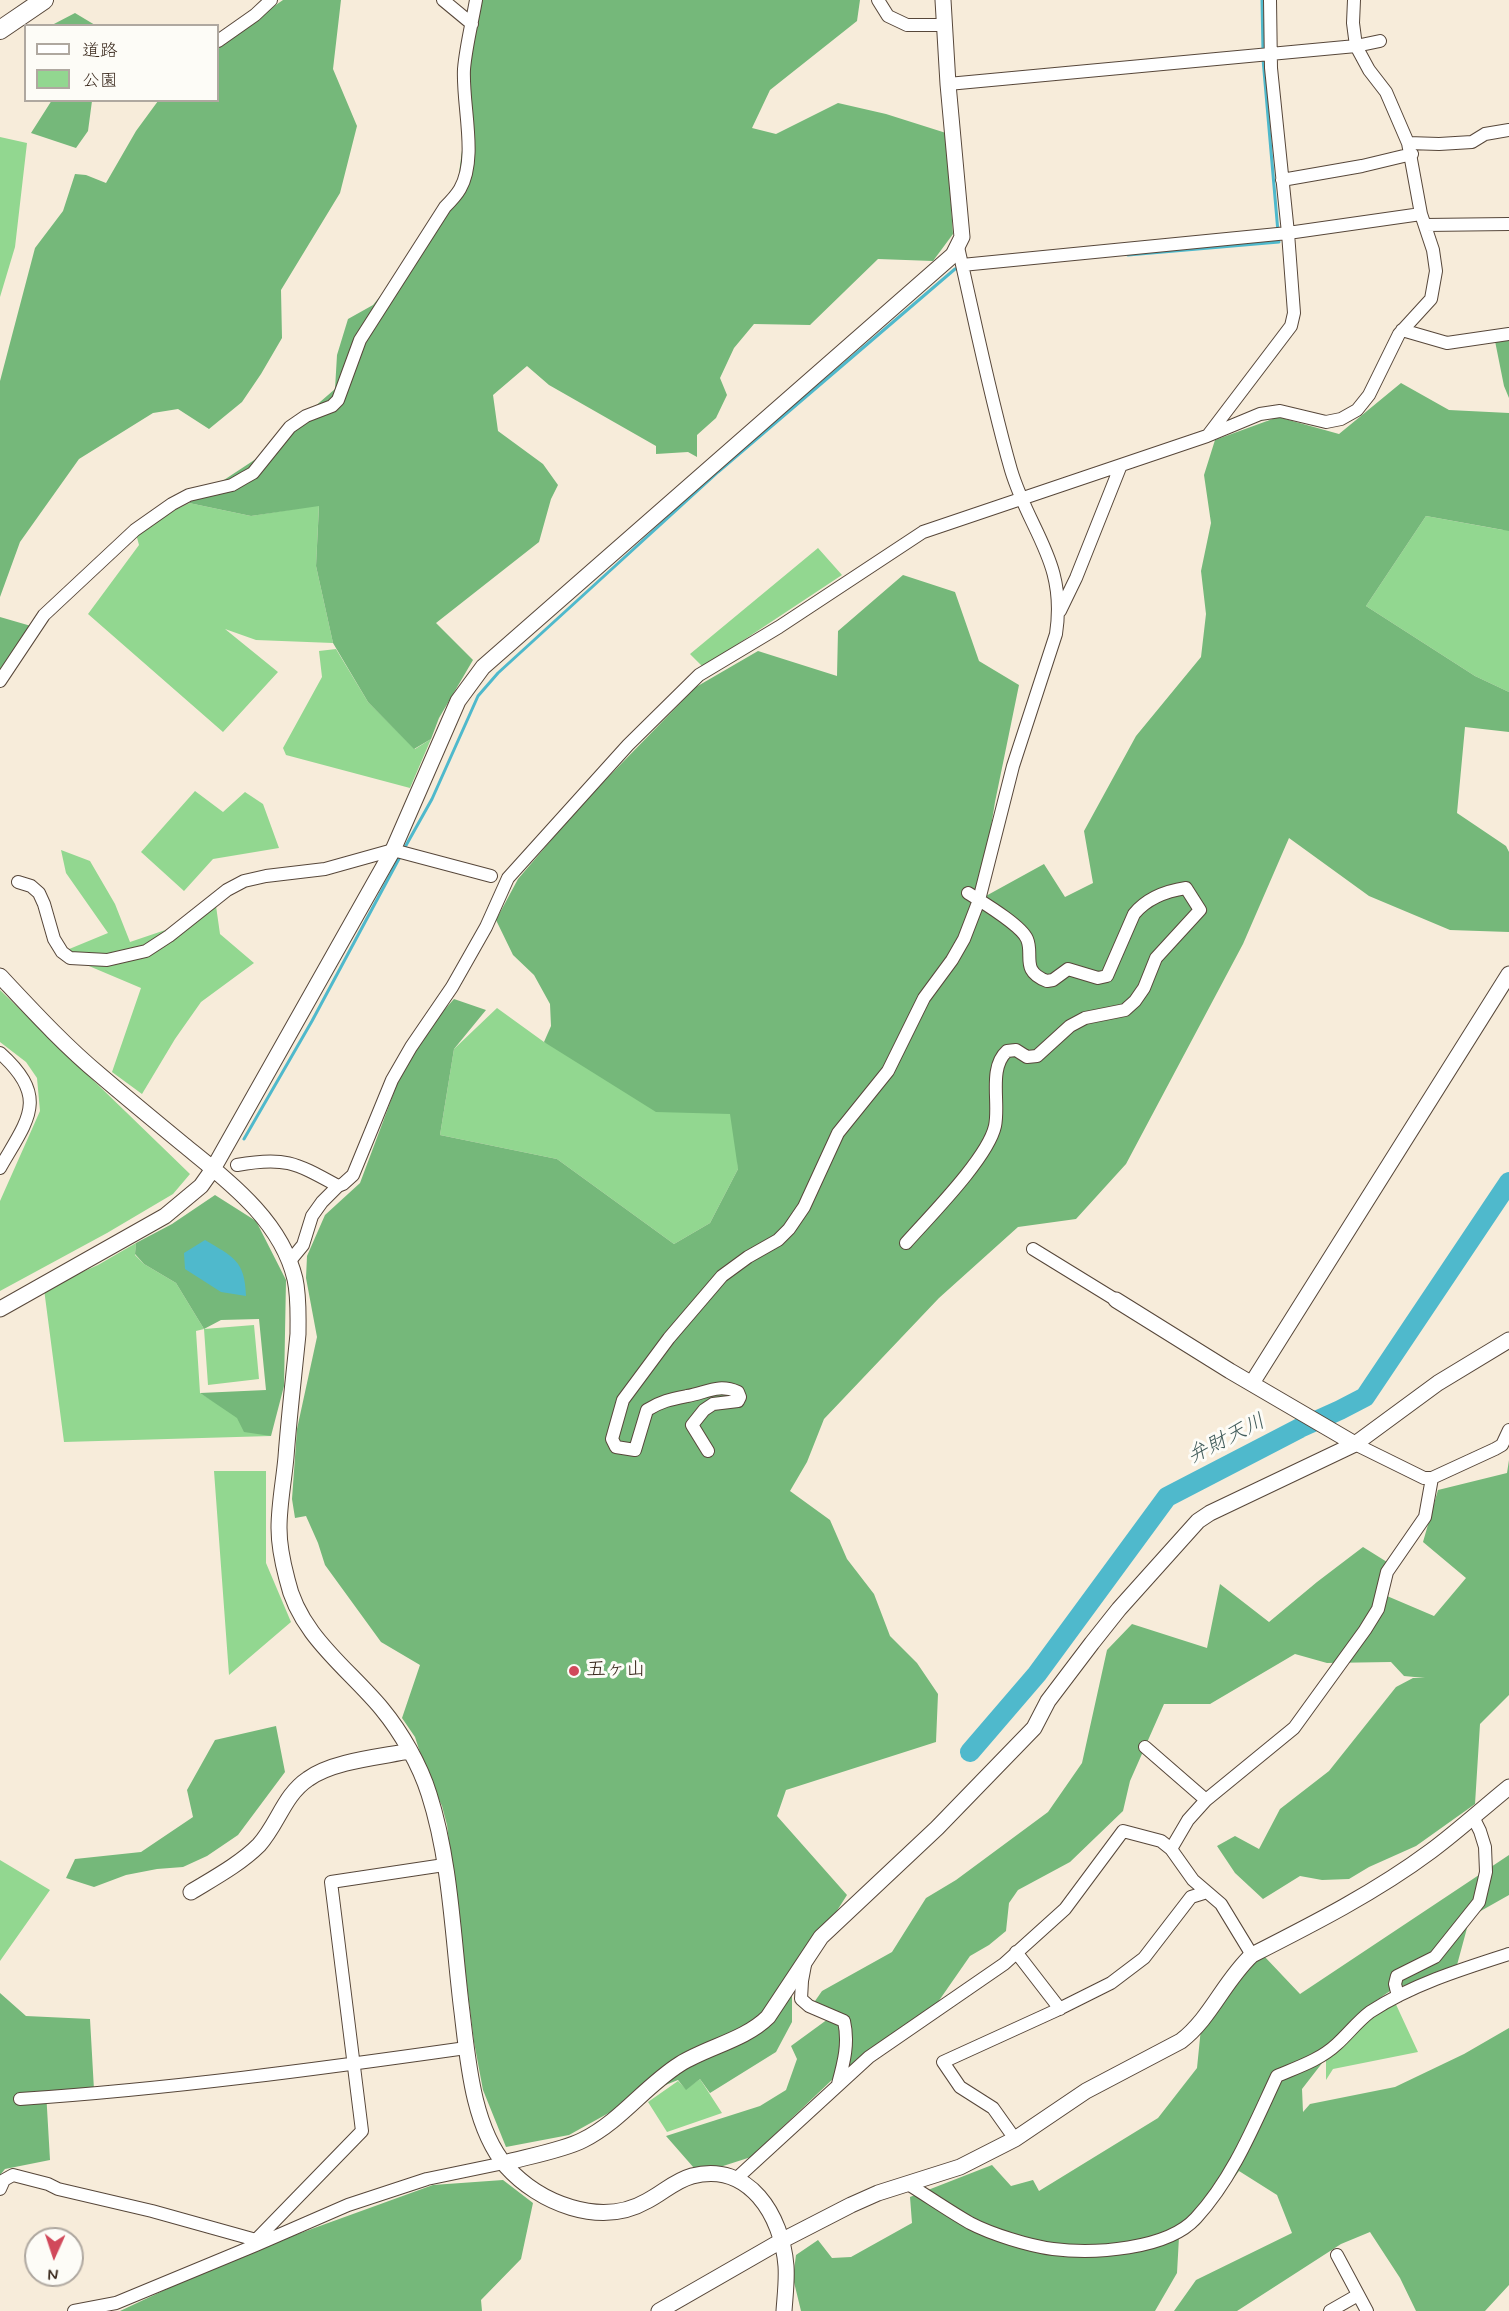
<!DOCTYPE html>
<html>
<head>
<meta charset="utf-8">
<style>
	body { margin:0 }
	#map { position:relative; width:1509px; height:2311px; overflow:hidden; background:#f7ecda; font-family:Mynerve,"Klee One",sans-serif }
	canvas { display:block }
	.legend { position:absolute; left:24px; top:24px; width:195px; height:78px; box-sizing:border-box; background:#fdfcf7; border:2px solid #afa8a0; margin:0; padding:8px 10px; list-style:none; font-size:18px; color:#3b2a1e }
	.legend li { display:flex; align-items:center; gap:12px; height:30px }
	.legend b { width:30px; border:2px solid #afa8a0 }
	.north { position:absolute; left:24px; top:2227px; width:60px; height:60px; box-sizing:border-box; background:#fdfcf7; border:2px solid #afa8a0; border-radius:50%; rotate:183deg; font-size:16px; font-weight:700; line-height:24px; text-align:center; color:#3b2a1e }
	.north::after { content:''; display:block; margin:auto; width:21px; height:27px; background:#d1495b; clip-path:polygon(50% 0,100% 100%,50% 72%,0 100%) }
</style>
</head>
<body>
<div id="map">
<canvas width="1509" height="2311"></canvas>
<ul class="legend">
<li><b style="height:8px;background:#fff"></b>道路</li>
<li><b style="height:16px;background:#92d790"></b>公園</li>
</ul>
<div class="north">N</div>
</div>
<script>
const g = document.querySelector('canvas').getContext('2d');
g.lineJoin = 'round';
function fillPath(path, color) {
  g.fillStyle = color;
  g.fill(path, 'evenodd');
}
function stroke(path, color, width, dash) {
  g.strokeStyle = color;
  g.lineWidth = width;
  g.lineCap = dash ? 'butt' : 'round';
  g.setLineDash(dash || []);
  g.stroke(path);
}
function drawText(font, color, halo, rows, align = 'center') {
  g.font = font + ' Mynerve,"Klee One",sans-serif';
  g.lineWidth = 6;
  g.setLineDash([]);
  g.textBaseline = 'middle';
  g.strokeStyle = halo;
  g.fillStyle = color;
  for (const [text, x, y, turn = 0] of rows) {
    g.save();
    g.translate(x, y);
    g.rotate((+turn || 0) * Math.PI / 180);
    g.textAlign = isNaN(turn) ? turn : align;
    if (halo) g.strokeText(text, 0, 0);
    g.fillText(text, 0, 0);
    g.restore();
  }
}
fillPath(new Path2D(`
	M 0,137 L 27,143 L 15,247 L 0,297 Z
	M 189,503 L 251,516 L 319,505 L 316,566 L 333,643 L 256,640 L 225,629 L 278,672 L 223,732 L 88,614 L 139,545 L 135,530 Z
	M 1509,512 L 1509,692 L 1475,676 L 1366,606 L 1426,516 L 1503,530 Z
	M 818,548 L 842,575 L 703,667 L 690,654 Z
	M 336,649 L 368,702 L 415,749 L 431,739 L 410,788 L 286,755 L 283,748 L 322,677 L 319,651 Z
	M 195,791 L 223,812 L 245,792 L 263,804 L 279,848 L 213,859 L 184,891 L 141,852 Z
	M 61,850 L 90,861 L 115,904 L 130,942 L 183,924 L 215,899 L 220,934 L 254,963 L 201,1002 L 175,1039 L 142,1094 L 112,1072 L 141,988 L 70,958 L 62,952 L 108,933 L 66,873 Z
	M 0,990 L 190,1174 L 173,1194 L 107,1233 L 0,1291 L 0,1201 L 40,1111 L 37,1078 L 26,1062 L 0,1042 Z
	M 497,1008 L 544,1042 L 735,1108 L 738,1169 L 710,1223 L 674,1244 L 557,1159 L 440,1135 L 454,1049 Z
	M 136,1243 L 135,1255 L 144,1264 L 176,1283 L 204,1329 L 254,1325 L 259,1379 L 208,1385 L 204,1329 L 196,1331 L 200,1393 L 271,1436 L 64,1442 L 44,1289 L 98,1265 Z
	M 214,1471 L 266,1471 L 266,1563 L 291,1622 L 229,1675 Z
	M 0,1860 L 50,1890 L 0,1961 Z
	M 1393,1998 L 1418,2052 L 1333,2069 L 1326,2080 L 1326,2053 Z
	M 700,2079 L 722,2113 L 667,2132 L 648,2102 L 678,2081 L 686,2089 Z`), '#92d790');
fillPath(new Path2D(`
	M 283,0 L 341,0 L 333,69 L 357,126 L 340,193 L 281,290 L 282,338 L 261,374 L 242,402 L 209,429 L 178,409 L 153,413 L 79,459 L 20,542 L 0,597 L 0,381 L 35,248 L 63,211 L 75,174 L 86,175 L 106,183 L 136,131 L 158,101 L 218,100 L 218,50 L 224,41 Z
	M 481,0 L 860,0 L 857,21 L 770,90 L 752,128 L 776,134 L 838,103 L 886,114 L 946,133 L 953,234 L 933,261 L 878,259 L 810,325 L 754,324 L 734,348 L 720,378 L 727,395 L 716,418 L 697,435 L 697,457 L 688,452 L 656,454 L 656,446 L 549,385 L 527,366 L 493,395 L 498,431 L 543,464 L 558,485 L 551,499 L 539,542 L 436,623 L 473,660 L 439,718 L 431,739 L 414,749 L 368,702 L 333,643 L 316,566 L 319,506 L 251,516 L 189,503 L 271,449 L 283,434 L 335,389 L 337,355 L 348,319 L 373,305 L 455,205 L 466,119 L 469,41 Z
	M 75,13 L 95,25 L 52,25 Z
	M 52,100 L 92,101 L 88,131 L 76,148 L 31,133 Z
	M 1494,336 L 1509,338 L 1509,398 L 1504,386 Z
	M 1401,383 L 1449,410 L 1509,413 L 1509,531 L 1426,516 L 1366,606 L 1475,676 L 1509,692 L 1509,732 L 1465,727 L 1457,813 L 1506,846 L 1509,852 L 1509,932 L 1450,930 L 1369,896 L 1289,838 L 1243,944 L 1126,1164 L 1076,1219 L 1018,1227 L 939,1298 L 824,1419 L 807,1462 L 790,1491 L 830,1520 L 847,1559 L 874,1594 L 890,1636 L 917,1663 L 938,1694 L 936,1742 L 786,1790 L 777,1816 L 847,1895 L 792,1981 L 792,2022 L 776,2052 L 710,2093 L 700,2079 L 686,2090 L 678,2080 L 643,2094 L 569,2135 L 506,2147 L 483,2090 L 474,2042 L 447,1825 L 442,1806 L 427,1774 L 415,1737 L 402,1718 L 420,1665 L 381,1642 L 325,1565 L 318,1543 L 306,1516 L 295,1518 L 292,1499 L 297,1429 L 317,1337 L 306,1278 L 307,1256 L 325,1215 L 360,1183 L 411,1047 L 454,999 L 486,1010 L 454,1049 L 440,1135 L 557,1159 L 674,1244 L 710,1223 L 738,1169 L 730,1114 L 656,1112 L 544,1042 L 551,1026 L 550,1004 L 534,975 L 513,955 L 496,920 L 518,879 L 582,804 L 696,687 L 758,651 L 837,676 L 838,631 L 903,575 L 955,592 L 979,661 L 1019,685 L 995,802 L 980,895 L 984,897 L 1044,864 L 1065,897 L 1093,883 L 1084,831 L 1136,736 L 1201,657 L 1206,614 L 1201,571 L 1211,523 L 1204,475 L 1215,440 L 1278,417 L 1339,434 Z
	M 0,617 L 31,626 L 0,670 Z
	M 215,1195 L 256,1221 L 286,1280 L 284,1386 L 271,1436 L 244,1432 L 237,1418 L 200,1393 L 266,1390 L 259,1319 L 221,1320 L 204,1329 L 176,1283 L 144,1264 L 135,1254 L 136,1243 L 172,1224 Z
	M 1509,1460 L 1509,1695 L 1480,1724 L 1475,1804 L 1416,1846 L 1369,1867 L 1349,1879 L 1322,1880 L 1300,1876 L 1263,1899 L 1235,1873 L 1217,1846 L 1235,1836 L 1259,1849 L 1280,1809 L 1329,1771 L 1396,1687 L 1413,1678 L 1425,1678 L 1404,1676 L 1391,1662 L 1327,1663 L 1295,1654 L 1210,1704 L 1164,1704 L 1130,1781 L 1123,1811 L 1070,1862 L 1018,1890 L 1009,1903 L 1006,1931 L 989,1945 L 970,1956 L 938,2002 L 835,2077 L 751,2157 L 720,2167 L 694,2168 L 666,2136 L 760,2106 L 786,2090 L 797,2059 L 791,2046 L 828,2019 L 815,2001 L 822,1991 L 892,1952 L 926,1898 L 956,1880 L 1048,1812 L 1082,1763 L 1107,1650 L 1132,1624 L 1207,1648 L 1220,1584 L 1269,1622 L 1317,1582 L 1363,1547 L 1387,1562 L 1387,1596 L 1434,1616 L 1466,1578 L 1423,1542 L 1438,1490 L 1507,1473 Z
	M 276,1726 L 285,1772 L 238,1835 L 207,1856 L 183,1867 L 157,1869 L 126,1875 L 94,1887 L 66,1878 L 75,1859 L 141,1852 L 193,1817 L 187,1790 L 215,1740 Z
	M 1509,1855 L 1509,1895 L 1470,1917 L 1457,1965 L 1390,1991 L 1364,2009 L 1302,2089 L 1303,2112 L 1310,2104 L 1395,2087 L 1464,2054 L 1509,2028 L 1509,2285 L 1485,2311 L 1416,2311 L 1400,2278 L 1370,2232 L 1341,2244 L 1237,2311 L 1174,2311 L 1196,2280 L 1292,2233 L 1277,2195 L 1239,2171 L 1199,2225 L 1179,2237 L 1177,2273 L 1155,2311 L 801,2311 L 793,2278 L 796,2255 L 818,2240 L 832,2258 L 851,2257 L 912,2223 L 910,2197 L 992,2165 L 1011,2186 L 1033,2180 L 1039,2191 L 1158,2118 L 1197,2068 L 1201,2028 L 1239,1974 L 1264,1956 L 1300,1994 Z
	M 0,1993 L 26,2016 L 90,2019 L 94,2090 L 46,2091 L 50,2160 L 5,2169 L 0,2175 Z
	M 503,2180 L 533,2203 L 521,2259 L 481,2300 L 482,2311 L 120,2311 L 237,2256 L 433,2185 Z`), '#75b87a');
fillPath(new Path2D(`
	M 205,1240 C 233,1257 245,1260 246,1296 L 221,1292 L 185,1269 L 184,1253 Z`), '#4fb9cc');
stroke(new Path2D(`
	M 1262,0 L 1263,52
	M 1263,59 L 1278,232
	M 1128,255 L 1279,242 L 1278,238
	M 404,849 L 432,799 L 478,696 L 498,673 L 718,472 L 955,269 L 960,268
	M 244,1139 L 312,1021 L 401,855`), '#4fb9cc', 3);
stroke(new Path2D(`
	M 970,1752 L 1037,1674 L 1167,1497 L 1300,1428 L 1340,1410 L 1365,1397 L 1509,1182`), '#4fb9cc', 20);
const minor = new Path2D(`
	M 443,0 L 472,24
	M 878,0 L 888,16 L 907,25 L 945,25
	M 218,41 L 255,15 L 271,0
	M 948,84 L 1356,46 L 1380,41
	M 1408,143 L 1439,144 L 1472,142 L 1485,134 L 1509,130
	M 1282,180 L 1362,166 L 1412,154
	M 1425,225 L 1509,224
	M 962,265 L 1288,233 L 1421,214
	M 1402,330 L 1447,343 L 1509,334
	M 1209,434 L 1291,326 L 1294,313 L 1288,233 L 1271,68 L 1270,0
	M 1060,611 L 1076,578 L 1121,465
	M 0,681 L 44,615 L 135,530 L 172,504 L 189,495 L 232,485 L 244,478 L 253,473 L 290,427 L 306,416 L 332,406 L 338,400 L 360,340 L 445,207 C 450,202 456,196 460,189 C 478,158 462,105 464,69 C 466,46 472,23 476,0
	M 18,882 L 31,886 L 39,893 L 44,904 L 54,939 L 62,952 L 70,958 L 107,960 L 146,951 L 169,936 L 227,890 L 244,881 L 266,876 L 325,869 L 393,850 L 491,876
	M 0,1053 C 50,1098 28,1119 0,1168
	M 237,1165 C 285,1156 296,1163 338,1186 L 343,1184 L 353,1175 L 392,1080 L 411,1047 L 452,987 L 486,927 L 508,878 L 628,745 L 699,675 L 779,627 L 923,532 L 1207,436 L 1260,414 L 1280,411 L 1326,422 L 1341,419 L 1357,410 L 1369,395 L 1399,334 L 1431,299 L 1436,271 L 1433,250 L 1421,214 L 1408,143 L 1386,92 L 1369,70 L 1356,46 L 1353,23 L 1354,0
	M 906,1243 C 929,1217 988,1158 995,1126 C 1000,1103 988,1068 1007,1051 L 1016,1050 L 1027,1057 L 1037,1056 L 1070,1026 L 1085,1018 L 1125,1010 L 1135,1001 L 1144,988 L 1156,958 L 1200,910 L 1186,888 C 1166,891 1147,898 1134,914 L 1107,976 L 1098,978 L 1068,969 L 1053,980 L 1047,981 C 1020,971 1034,955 1027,939 C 1021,925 982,902 968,893
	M 1033,1249 L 1116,1300
	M 289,1262 L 303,1245 L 312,1216 L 322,1202 L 338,1186
	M 1355,1444 L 1424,1478 L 1432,1478 L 1495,1449 L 1502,1445 L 1509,1430
	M 708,1451 L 692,1425 L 704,1410 L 713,1404 L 738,1401 L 740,1397 L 738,1392 C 718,1383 706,1393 687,1396 C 672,1399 661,1401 647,1410 L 635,1450 L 616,1447 L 612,1439 L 623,1400 L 669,1338 L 722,1276 L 748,1257 L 778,1240 L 789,1229 L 804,1207 L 838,1133 L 888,1071 L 924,998 L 952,960 L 964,939 L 979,900 L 1013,766 L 1056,634 C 1067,562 1030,533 1011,470 C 990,397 975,321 958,247
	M 1145,1747 L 1206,1800
	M 1171,1849 L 1188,1820 L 1206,1800 L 1294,1728 L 1365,1630 L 1378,1609 L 1387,1572 L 1425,1517 L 1432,1478
	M 1016,1952 L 1060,2009
	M 805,1965 L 802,1981 L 801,1999 L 809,2006 L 844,2021 C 849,2043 844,2062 838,2084
	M 1398,1996 L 1395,1984 L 1397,1976 L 1435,1957 L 1479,1902 L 1486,1872 L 1485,1847 L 1480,1831 L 1473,1817
	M 20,2099 C 169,2089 318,2069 466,2048
	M 1015,2139 L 993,2108 L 960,2087 L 943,2062 L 1057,2010 L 1111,1983 L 1144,1958 L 1191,1897 L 1207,1892
	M 737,2178 L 869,2057 L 1004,1964 L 1065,1909 L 1123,1831 L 1161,1841 L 1171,1849 L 1193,1880 L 1221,1904 L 1252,1955
	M 908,2184 C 929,2197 949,2211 970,2223 C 991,2234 1029,2246 1053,2249 C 1093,2254 1167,2250 1196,2218 C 1233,2178 1254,2125 1277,2076 C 1298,2067 1320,2060 1337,2044 C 1348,2034 1358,2021 1370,2012 C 1411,1985 1462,1969 1509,1954
	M 0,2189 L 4,2180 L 13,2175 L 48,2184 L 58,2189 L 152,2211 L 256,2240
	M 256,2245 L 256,2240 L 362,2131 L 331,1882 L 444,1865
	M 1337,2255 L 1367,2311
	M 74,2311 L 116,2303 L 256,2245 L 348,2205 L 427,2179 L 504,2163
	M 1330,2311 L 1358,2295`);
const tertiary = new Path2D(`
	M 0,976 C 32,1010 64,1045 100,1075 C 128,1099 156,1122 184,1145 C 228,1181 281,1220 295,1279 C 299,1297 298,1316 298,1334 C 294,1375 289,1416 286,1457 C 284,1480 279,1504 279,1528 C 279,1544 283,1564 287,1579 C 299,1635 348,1668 382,1709 C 401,1732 420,1765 429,1794 C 451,1862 453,1941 462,2012 C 468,2062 473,2127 506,2166 C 539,2203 600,2228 647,2201 C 663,2193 674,2181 692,2176 C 749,2161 782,2216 786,2266 C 787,2281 785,2296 784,2311
	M 1116,1300 L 1230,1371 L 1355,1444
	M 0,1309 L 165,1216 L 201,1186 L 213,1169 L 393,850 L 458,701 L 483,667 L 953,255 L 962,237 L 948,84 L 943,0
	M 1252,1383 L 1509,974
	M 191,1892 C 214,1878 240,1864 259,1845 C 278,1824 284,1795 308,1779 C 333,1761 380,1757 410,1751
	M 504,2163 C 526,2157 564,2150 583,2140 C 621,2121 645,2086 680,2064 C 707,2047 745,2040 768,2017 L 821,1937 L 937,1828 L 1034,1728 L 1048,1701 L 1092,1643 L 1119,1609 L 1198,1521 L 1210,1513 L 1355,1444 L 1438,1383 L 1509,1340
	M 659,2311 L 781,2241 L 851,2205 L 878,2193 L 960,2167 L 1015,2139 L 1086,2091 L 1181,2041 C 1211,2018 1224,1981 1252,1955 C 1313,1924 1376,1892 1431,1851 C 1458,1831 1483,1808 1509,1787`);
const secondary = new Path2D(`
	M 0,30 L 44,0`);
stroke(minor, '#57473a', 14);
stroke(tertiary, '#57473a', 17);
stroke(secondary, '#57473a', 20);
stroke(minor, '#fff', 12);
stroke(tertiary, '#fff', 15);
stroke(secondary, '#fff', 18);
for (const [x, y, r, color] of [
	[574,1671,6,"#d1495b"]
]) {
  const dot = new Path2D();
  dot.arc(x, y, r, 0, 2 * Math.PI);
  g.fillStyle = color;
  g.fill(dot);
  stroke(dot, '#fdfcf7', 2);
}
drawText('20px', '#3b2a1e', '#fdfcf7', [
	["五ヶ山",586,1671]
], 'left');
drawText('italic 21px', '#425c5b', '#fdfcf7', [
	["弁財天川",1227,1440,-27]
]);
</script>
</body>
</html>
